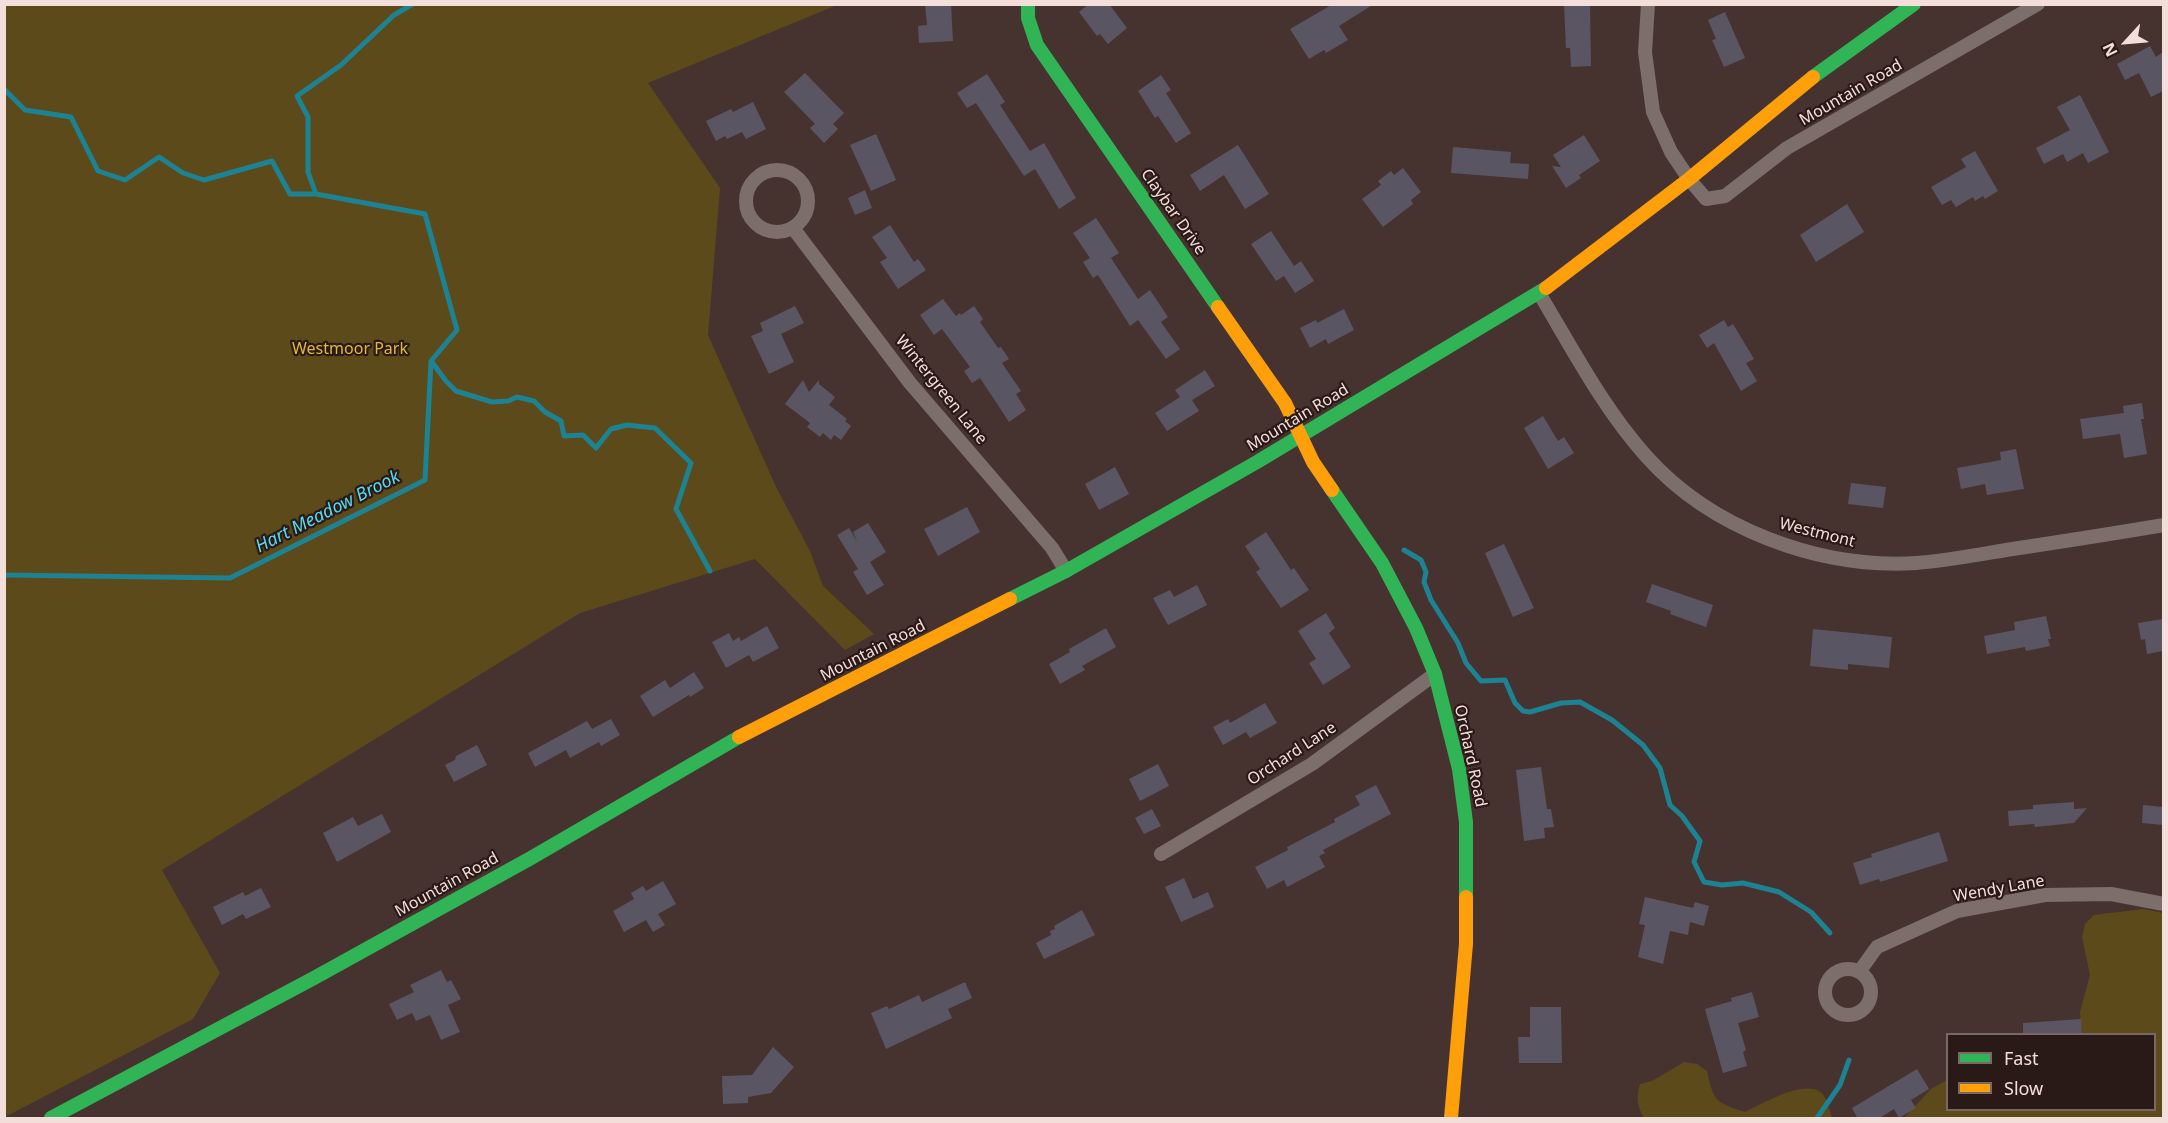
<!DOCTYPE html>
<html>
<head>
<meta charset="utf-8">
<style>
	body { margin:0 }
	#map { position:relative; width:2168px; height:1123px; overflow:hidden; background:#463330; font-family:"Noto Sans",sans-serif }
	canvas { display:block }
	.frame { position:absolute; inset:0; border:6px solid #f4ded9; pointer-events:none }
	.legend { position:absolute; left:1946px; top:1033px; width:210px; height:78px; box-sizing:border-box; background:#2a1a17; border:2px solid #7b6865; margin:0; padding:8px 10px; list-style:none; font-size:18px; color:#f4ded9 }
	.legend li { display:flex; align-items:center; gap:12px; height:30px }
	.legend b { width:30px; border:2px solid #7b6865 }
	.north { position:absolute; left:2096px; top:12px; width:60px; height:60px; -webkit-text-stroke:4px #2a1a17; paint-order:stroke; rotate:244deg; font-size:16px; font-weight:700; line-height:24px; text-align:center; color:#f4ded9 }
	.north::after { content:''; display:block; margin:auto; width:21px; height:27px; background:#f4ded9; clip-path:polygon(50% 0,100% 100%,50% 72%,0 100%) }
</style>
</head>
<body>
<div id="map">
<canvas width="2168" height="1123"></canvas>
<div class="frame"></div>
<ul class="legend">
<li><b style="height:8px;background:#30b455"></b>Fast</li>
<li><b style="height:8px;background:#ff9f0a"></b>Slow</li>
</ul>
<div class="north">N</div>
</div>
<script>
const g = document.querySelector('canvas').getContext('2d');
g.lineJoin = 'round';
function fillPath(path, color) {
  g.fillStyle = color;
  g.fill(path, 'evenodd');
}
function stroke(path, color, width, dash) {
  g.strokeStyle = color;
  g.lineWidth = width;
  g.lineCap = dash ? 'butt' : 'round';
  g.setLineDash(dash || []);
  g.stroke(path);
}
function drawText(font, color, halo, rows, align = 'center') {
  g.font = font + ' "Noto Sans",sans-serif';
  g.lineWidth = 4.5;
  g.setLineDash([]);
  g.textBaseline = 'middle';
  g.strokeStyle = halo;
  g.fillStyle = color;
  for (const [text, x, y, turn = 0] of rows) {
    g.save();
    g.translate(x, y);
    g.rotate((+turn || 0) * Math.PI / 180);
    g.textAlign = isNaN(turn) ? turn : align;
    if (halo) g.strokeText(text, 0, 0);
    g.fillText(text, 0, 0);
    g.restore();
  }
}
fillPath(new Path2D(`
	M 4,5 L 837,5 L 648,83 L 720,188 L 708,335 L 777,489 L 810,551 L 823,586 L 874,634 L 845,650 L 755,559 L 580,613 L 162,870 L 220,973 L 193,1019 L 5,1117 Z
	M 2143,909 L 2163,913 L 2163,1118 L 1904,1118 L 1931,1089 L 1947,1080 L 1948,1110 L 2154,1110 L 2154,1034 L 2082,1034 L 2080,1012 L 2090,975 L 2082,937 L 2085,924 L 2094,915 Z
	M 1684,1062 L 1697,1064 L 1707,1071 C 1714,1102 1715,1102 1745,1112 C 1762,1104 1810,1075 1824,1096 C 1828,1102 1830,1112 1832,1118 L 1644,1118 C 1637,1106 1636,1097 1640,1084 L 1652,1081 Z`), '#5c4a1a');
stroke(new Path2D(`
	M 4,89 L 25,110 L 71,117 L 98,171 L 125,180 L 159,157 L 183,173 L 204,180 L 272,161 L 290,194 L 316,194 L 425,214 L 457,330 L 431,361 L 425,480 L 230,578 L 4,575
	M 316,194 L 308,172 L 308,117 L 297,96 L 341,65 L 394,15 L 413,4
	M 432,362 L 446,381 L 456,391 L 492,402 L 508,401 L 517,397 L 534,401 L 545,412 L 561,421 L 564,436 L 583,435 L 596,448 L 611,429 L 627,425 L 655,428 L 691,463 L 676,509 L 710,571
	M 1404,550 L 1421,560 L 1426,572 L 1424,582 L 1431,600 L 1458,643 L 1466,663 L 1481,681 L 1505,680 L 1515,703 L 1523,711 L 1530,712 L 1561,703 L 1580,702 L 1612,720 L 1643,745 L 1660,768 L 1670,805 L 1682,816 L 1700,841 L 1694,862 L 1704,882 L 1722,885 L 1743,883 L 1779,892 L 1811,912 L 1830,933
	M 1817,1118 L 1840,1085 L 1849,1060`), '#1d8291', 5);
fillPath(new Path2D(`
	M 925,4 L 951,4 L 953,41 L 919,43 L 918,26 L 927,25 Z
	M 1089,4 L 1109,4 L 1127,28 L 1108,44 L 1100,34 L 1097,36 L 1079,12 Z
	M 1333,4 L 1374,4 L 1339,26 L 1348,40 L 1326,53 L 1324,50 L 1309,59 L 1290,29 Z
	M 1564,4 L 1590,4 L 1591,66 L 1571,67 L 1570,48 L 1566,48 Z
	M 1725,12 L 1745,58 L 1724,67 L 1712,40 L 1716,39 L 1708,20 Z
	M 2150,46 L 2156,57 L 2163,52 L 2163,91 L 2151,97 L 2139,73 L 2125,80 L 2117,64 Z
	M 805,73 L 844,113 L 833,124 L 838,129 L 824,143 L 810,128 L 815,124 L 784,92 Z
	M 987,74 L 1005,102 L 1000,105 L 1030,151 L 1044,143 L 1076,198 L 1059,209 L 1035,169 L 1024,176 L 976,103 L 967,108 L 957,93 Z
	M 1161,75 L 1171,90 L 1166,93 L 1191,133 L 1176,143 L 1158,116 L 1155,118 L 1138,91 Z
	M 2080,95 L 2109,152 L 2088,163 L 2083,153 L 2067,162 L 2063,154 L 2044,164 L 2036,148 L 2070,130 L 2057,107 Z
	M 753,102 L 766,129 L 746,139 L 742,132 L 727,139 L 725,136 L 716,141 L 706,121 L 731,109 L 733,112 Z
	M 876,134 L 896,180 L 871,191 L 850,145 Z
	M 1584,135 L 1600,161 L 1579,175 L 1581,178 L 1566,188 L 1552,166 L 1561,167 L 1553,155 Z
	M 1238,145 L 1269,194 L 1245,209 L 1224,175 L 1200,191 L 1190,175 Z
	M 1453,147 L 1511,152 L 1510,163 L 1529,164 L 1528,179 L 1451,173 Z
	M 1975,151 L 1998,191 L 1985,199 L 1983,196 L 1975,201 L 1973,197 L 1956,207 L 1951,200 L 1942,205 L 1931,187 L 1966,167 L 1961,159 Z
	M 1403,168 L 1421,192 L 1411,200 L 1413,204 L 1383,227 L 1362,199 L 1381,185 L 1378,181 L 1391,171 L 1394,175 Z
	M 865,190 L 872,208 L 855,215 L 848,198 Z
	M 1847,204 L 1864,232 L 1816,262 L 1800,235 Z
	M 1096,218 L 1119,253 L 1111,258 L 1138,299 L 1150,290 L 1168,317 L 1161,322 L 1180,349 L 1166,359 L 1138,320 L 1130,326 L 1098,275 L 1093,278 L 1083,262 L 1090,258 L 1073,233 Z
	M 890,225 L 914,262 L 918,259 L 926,270 L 898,289 L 880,262 L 887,258 L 872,237 Z
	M 1271,231 L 1294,266 L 1301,261 L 1314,281 L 1295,293 L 1284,276 L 1276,281 L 1251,244 Z
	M 943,299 L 956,316 L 960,313 L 961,315 L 974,306 L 983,319 L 980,322 L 998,348 L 1001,347 L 1009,359 L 1002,363 L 1021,391 L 1016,394 L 1026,410 L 1009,422 L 980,378 L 972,383 L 964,371 L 970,367 L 942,329 L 934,335 L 920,315 Z
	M 795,306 L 804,323 L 781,334 L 794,362 L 769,374 L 751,336 L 763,331 L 760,323 Z
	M 1344,309 L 1354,330 L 1328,344 L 1326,339 L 1310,348 L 1300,328 L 1316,320 L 1317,323 Z
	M 1724,320 L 1728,327 L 1733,324 L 1754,359 L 1746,363 L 1757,381 L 1741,391 L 1714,343 L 1707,348 L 1699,335 Z
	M 1205,370 L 1215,386 L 1192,400 L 1199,411 L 1167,431 L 1155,413 L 1180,397 L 1175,390 Z
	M 803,380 L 809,392 L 819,380 L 819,384 L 835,397 L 829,405 L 847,419 L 845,421 L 851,426 L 841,440 L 834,435 L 831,440 L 823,433 L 820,437 L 807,427 L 810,423 L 785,404 Z
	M 2142,403 L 2144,419 L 2141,419 L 2147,454 L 2124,458 L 2120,434 L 2083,439 L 2080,419 L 2124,413 L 2123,406 Z
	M 1543,416 L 1558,441 L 1564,437 L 1574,453 L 1548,469 L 1524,428 Z
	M 2016,449 L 2024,489 L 1987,495 L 1985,484 L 1961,489 L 1957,468 L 2001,460 L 2000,452 Z
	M 1115,467 L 1129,494 L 1099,510 L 1085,484 Z
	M 1851,483 L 1886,487 L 1883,508 L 1848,504 Z
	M 967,507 L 980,532 L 938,556 L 924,529 Z
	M 868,523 L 886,552 L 870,562 L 884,585 L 867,595 L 853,572 L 858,569 L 837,535 L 849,528 L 857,541 L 853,532 Z
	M 1266,532 L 1291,570 L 1294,568 L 1309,590 L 1281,608 L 1256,572 L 1260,569 L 1245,546 Z
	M 1504,544 L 1534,608 L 1513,617 L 1485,553 Z
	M 1652,584 L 1713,605 L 1706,627 L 1670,614 L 1671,611 L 1646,602 Z
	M 1197,585 L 1207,605 L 1168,625 L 1153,598 L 1170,590 L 1174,597 Z
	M 1326,613 L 1335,628 L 1329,633 L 1351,667 L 1323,685 L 1309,663 L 1316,659 L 1298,631 Z
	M 2046,616 L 2051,639 L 2048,639 L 2050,646 L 2026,651 L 2025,647 L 1987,654 L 1984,636 L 2015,630 L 2014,622 Z
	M 2163,619 L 2163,651 L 2147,654 L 2145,639 L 2141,640 L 2138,623 Z
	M 767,626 L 779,648 L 753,662 L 749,655 L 726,668 L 712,642 L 729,633 L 733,641 L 739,637 L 741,641 Z
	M 1106,628 L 1116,647 L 1082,666 L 1085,670 L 1060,684 L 1049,664 L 1070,652 L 1069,649 Z
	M 1813,629 L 1892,637 L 1889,668 L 1848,664 L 1848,670 L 1810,666 Z
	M 694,672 L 704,688 L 690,697 L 689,695 L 653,717 L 640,696 L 665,680 L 670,688 Z
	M 1265,703 L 1277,723 L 1250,738 L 1246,732 L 1223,745 L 1213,727 L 1228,719 L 1230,723 Z
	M 611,719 L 620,735 L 601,746 L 599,742 L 570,758 L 566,750 L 535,767 L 528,753 L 587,721 L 592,729 Z
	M 477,745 L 487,765 L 454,782 L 445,765 L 455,760 L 456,756 Z
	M 1158,764 L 1169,786 L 1140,801 L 1129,779 Z
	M 1541,767 L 1547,809 L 1551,809 L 1554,827 L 1544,828 L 1545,838 L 1524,841 L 1516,770 Z
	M 1376,785 L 1391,814 L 1323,850 L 1325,853 L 1319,856 L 1325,867 L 1287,887 L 1284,880 L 1267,889 L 1255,867 L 1288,850 L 1287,847 L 1335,822 L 1334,819 L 1360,805 L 1355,796 Z
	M 2074,802 L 2074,809 L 2087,808 L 2074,823 L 2035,827 L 2034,824 L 2009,826 L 2008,811 L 2033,809 L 2033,805 Z
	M 2143,805 L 2163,807 L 2163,825 L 2142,823 Z
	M 1152,809 L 1161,826 L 1144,834 L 1135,818 Z
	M 382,814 L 391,832 L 337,862 L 323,833 L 353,817 L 358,826 Z
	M 1939,832 L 1948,861 L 1880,882 L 1879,879 L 1860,885 L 1853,863 L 1872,857 L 1871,854 Z
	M 1184,878 L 1193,899 L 1208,892 L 1214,907 L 1181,922 L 1165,887 Z
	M 663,881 L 676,904 L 658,914 L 665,925 L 653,932 L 646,920 L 624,932 L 613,911 L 634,899 L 631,893 L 643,886 L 646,891 Z
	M 261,888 L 271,907 L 246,919 L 243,914 L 222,925 L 213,907 L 243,892 L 245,896 Z
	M 1645,897 L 1693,908 L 1695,902 L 1709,906 L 1704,926 L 1690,922 L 1688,935 L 1670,931 L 1663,964 L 1638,957 L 1645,925 L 1639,924 Z
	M 1082,910 L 1095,935 L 1044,959 L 1036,943 L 1051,935 L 1050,931 L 1055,929 L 1054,926 Z
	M 441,970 L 447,982 L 451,980 L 461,999 L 448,1005 L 460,1032 L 441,1040 L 430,1015 L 416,1021 L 412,1013 L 397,1020 L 389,1004 L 414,992 L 410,985 Z
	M 965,982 L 972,998 L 948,1009 L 952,1018 L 886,1049 L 871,1013 L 887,1006 L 889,1009 L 919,995 L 922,1002 Z
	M 1752,992 L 1759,1017 L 1738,1023 L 1746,1050 L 1743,1052 L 1747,1066 L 1723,1073 L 1705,1009 L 1732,1001 L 1731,998 Z
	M 1530,1007 L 1561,1007 L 1562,1063 L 1519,1063 L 1518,1037 L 1530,1037 Z
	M 2081,1019 L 2082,1035 L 2023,1035 L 2023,1023 Z
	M 773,1047 L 794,1067 L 771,1093 L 748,1097 L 748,1103 L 723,1104 L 722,1076 L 752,1075 Z
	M 1917,1069 L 1929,1089 L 1911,1100 L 1916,1108 L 1899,1118 L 1894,1109 L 1878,1119 L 1858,1119 L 1852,1108 Z`), '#5a5562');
stroke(new Path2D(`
	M 1648,4 L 1645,52 L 1653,112 L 1671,152 L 1689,179 L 1706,199 L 1725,196 L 1787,148 L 2038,4
	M746 201a31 31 0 1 1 62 0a31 31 0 1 1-62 0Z
	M 793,228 L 910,383 L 1052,548 L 1066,571
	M 1539,293 C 1572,348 1603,408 1646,456 C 1711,529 1819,569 1916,563 C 1946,561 1977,555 2006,550 C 2059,542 2111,534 2164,525
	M 1161,854 L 1312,764 L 1435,674
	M1825 992a23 23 0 1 1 46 0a23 23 0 1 1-46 0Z
	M 1859,972 L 1877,947 L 1957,911 L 2045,895 L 2111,894 L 2164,904`), '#7c6e6b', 14);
stroke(new Path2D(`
	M 1028,4 L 1028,18 L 1037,45 L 1218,307
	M 1813,77 L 1914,4
	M 1332,490 L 1382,563 L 1416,628 L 1435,674 L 1459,769 L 1466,822 L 1466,897
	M 1010,599 L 1066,571 L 1257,462 L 1546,288
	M 51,1118 L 314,978 L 531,858 L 739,737`), '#30b455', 14);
stroke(new Path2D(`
	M 1546,288 L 1689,179 L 1813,77
	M 1218,307 L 1285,403 L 1313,462 L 1332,490
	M 739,737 L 1010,599
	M 1451,1118 L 1466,944 L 1466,897`), '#ff9f0a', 14);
drawText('16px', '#f4ded9', '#2a1a17', [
	["Mountain Road",1851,93,-30],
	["Claybar Drive",1173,212,55],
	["Wintergreen Lane",941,390,51],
	["Mountain Road",1298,418,-31],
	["Westmont",1817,533,14],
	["Mountain Road",873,651,-27],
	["Orchard Lane",1292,754,-33],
	["Orchard Road",1470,756,78],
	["Mountain Road",447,885,-29],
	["Wendy Lane",1999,889,-10]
]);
drawText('16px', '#e3ba34', '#2a1a17', [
	["Westmoor Park",350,349]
]);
drawText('italic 18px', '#54dcf3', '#2a1a17', [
	["Hart Meadow Brook",328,512,-27]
]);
</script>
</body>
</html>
